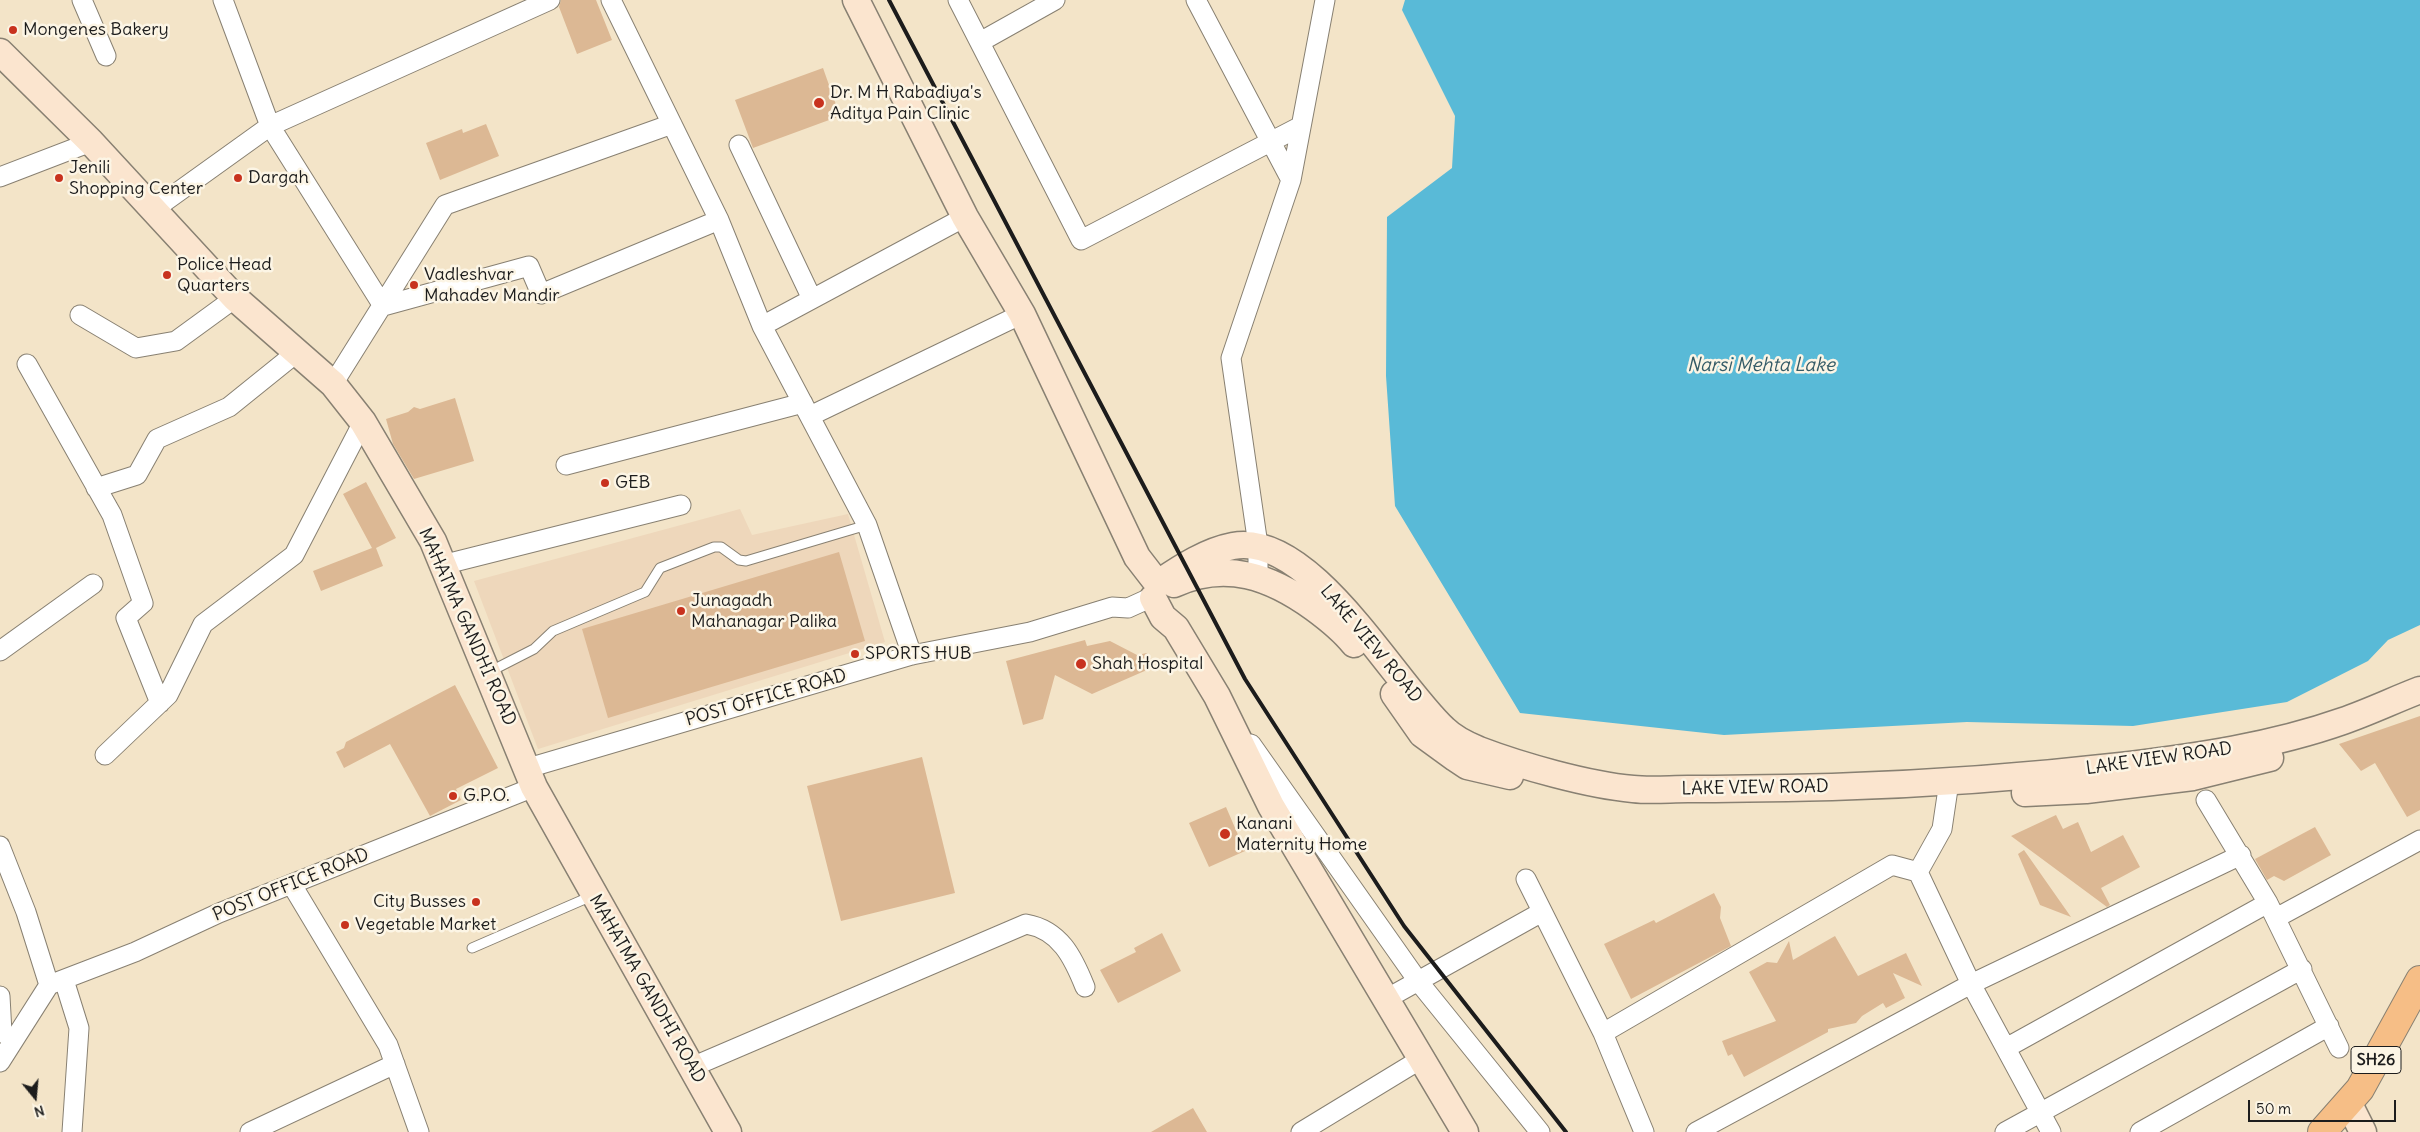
<!DOCTYPE html>
<html>
<head>
<meta charset="utf-8">
<style>
	body { margin:0 }
	#map { position:relative; width:2420px; height:1132px; overflow:hidden; background:#f3e4c8; font-family:Delius,sans-serif }
	canvas { display:block }
	.north { position:absolute; left:10px; top:1072px; width:50px; height:50px; -webkit-text-stroke:4px #fcf5e5; paint-order:stroke; rotate:163deg; font-size:14px; font-weight:700; line-height:20px; text-align:center; color:#1c1c1c }
	.north::after { content:''; display:block; margin:auto; width:18px; height:22px; background:#1c1c1c; clip-path:polygon(50% 0,100% 100%,50% 72%,0 100%) }
	.scale { position:absolute; left:2248px; top:1100px; width:148px; height:22px; box-sizing:border-box; border:2px solid #1c1c1c; border-top:0; padding-left:6px; font-size:15px; line-height:18px; white-space:nowrap; color:#1c1c1c; -webkit-text-stroke:4px #fcf5e5; paint-order:stroke }
</style>
</head>
<body>
<div id="map">
<canvas width="2420" height="1132"></canvas>
<div class="north">N</div>
<div class="scale">50 m</div>
</div>
<script>
const g = document.querySelector('canvas').getContext('2d');
g.lineJoin = 'round';
function fillPath(path, color) {
  g.fillStyle = color;
  g.fill(path, 'evenodd');
}
function stroke(path, color, width, dash) {
  g.strokeStyle = color;
  g.lineWidth = width;
  g.lineCap = dash ? 'butt' : 'round';
  g.setLineDash(dash || []);
  g.stroke(path);
}
function drawText(font, color, halo, rows, align = 'center') {
  g.font = font + ' Delius,sans-serif';
  g.lineWidth = 5;
  g.setLineDash([]);
  g.textBaseline = 'middle';
  g.strokeStyle = halo;
  g.fillStyle = color;
  for (const [text, x, y, turn = 0] of rows) {
    g.save();
    g.translate(x, y);
    g.rotate((+turn || 0) * Math.PI / 180);
    g.textAlign = isNaN(turn) ? turn : align;
    if (halo) g.strokeText(text, 0, 0);
    g.fillText(text, 0, 0);
    g.restore();
  }
}
fillPath(new Path2D(`
	M 740,509 L 752,535 L 848,514 L 885,642 L 538,749 L 474,581 Z`), '#eed7bb');
fillPath(new Path2D(`
	M 1405,0 L 2420,0 L 2420,625 L 2388,640 L 2368,661 L 2287,702 L 2133,726 L 1967,722 L 1724,735 L 1520,713 L 1395,506 L 1386,376 L 1387,217 L 1452,168 L 1455,116 L 1402,10 Z`), '#59bad7');
fillPath(new Path2D(`
	M 561,0 L 596,0 L 612,40 L 577,54 L 559,7 Z
	M 823,68 L 840,116 L 753,148 L 735,100 Z
	M 486,124 L 499,156 L 440,180 L 426,143 L 462,129 L 463,133 Z
	M 455,398 L 474,461 L 414,479 L 393,444 L 386,419 L 408,412 L 414,407 L 420,409 Z
	M 366,482 L 396,538 L 376,548 L 383,566 L 321,591 L 313,571 L 372,548 L 343,494 Z
	M 839,552 L 865,641 L 608,718 L 582,629 Z
	M 1085,640 L 1087,646 L 1110,641 L 1137,655 L 1147,653 L 1156,666 L 1092,694 L 1055,675 L 1043,719 L 1023,725 L 1006,661 Z
	M 455,685 L 498,768 L 456,789 L 461,800 L 430,816 L 390,744 L 344,768 L 336,752 L 344,748 L 346,742 Z
	M 2420,716 L 2420,810 L 2407,817 L 2375,763 L 2361,771 L 2339,744 Z
	M 922,757 L 955,893 L 841,921 L 807,786 Z
	M 1226,807 L 1245,851 L 1209,867 L 1189,823 Z
	M 2056,815 L 2063,829 L 2078,822 L 2091,852 L 2123,835 L 2140,867 L 2101,888 L 2110,905 L 2107,907 L 2011,836 Z
	M 2315,827 L 2331,855 L 2284,881 L 2274,876 L 2267,880 L 2255,859 Z
	M 2024,850 L 2071,917 L 2040,905 L 2018,854 Z
	M 1714,893 L 1721,907 L 1720,918 L 1731,946 L 1631,999 L 1604,944 L 1654,920 L 1656,923 Z
	M 1162,933 L 1181,971 L 1118,1003 L 1100,970 L 1136,952 L 1134,948 Z
	M 1835,936 L 1858,976 L 1906,953 L 1922,986 L 1893,973 L 1905,998 L 1886,1008 L 1883,1003 L 1862,1016 L 1856,1023 L 1828,1029 L 1828,1032 L 1744,1077 L 1732,1054 L 1728,1056 L 1722,1041 L 1776,1021 L 1749,972 L 1767,962 L 1777,963 L 1789,941 L 1793,960 Z
	M 1193,1108 L 1207,1132 L 1151,1132 Z`), '#dcb894');
const lane = new Path2D(`
	M 489,672 L 534,649 L 553,631 L 645,592 L 660,568 L 714,547 L 721,547 L 739,560 L 746,561 L 867,525
	M 472,948 L 594,895`);
const street = new Path2D(`
	M 82,0 L 106,56
	M 223,0 L 270,126 L 383,306 L 529,266 L 541,294 L 719,220
	M 611,0 L 719,220 L 762,326 L 867,525 L 912,655
	M 958,0 L 1081,240 L 1301,126
	M 1196,0 L 1291,180
	M 980,42 L 1055,0
	M 739,145 L 812,299
	M 0,177 L 91,142
	M 153,210 L 270,126 L 550,0
	M 80,315 L 136,348 L 176,341 L 235,298
	M 762,326 L 965,217
	M 27,364 L 112,515 L 143,603 L 126,618 L 160,703
	M 333,384 L 445,205 L 672,124
	M 810,416 L 1022,314
	M 566,465 L 803,403
	M 96,488 L 137,475 L 157,439 L 229,407 L 296,353
	M 442,565 L 681,505
	M 1258,578 L 1258,545 L 1231,358 L 1291,180 L 1325,0
	M 0,651 L 93,584
	M 1251,744 L 1418,981 L 1540,1132
	M 105,755 L 168,695 L 203,624 L 294,555 L 363,422
	M 528,768 L 912,655 L 1030,632 L 1112,607 L 1128,608 L 1150,598
	M 2206,800 L 2268,903 L 2339,1048
	M 0,846 L 26,912 L 49,985 L 0,1062
	M 1918,872 L 1942,829 L 1949,782
	M 1526,879 L 1603,1033
	M 292,885 L 388,1045 L 419,1132
	M 2276,918 L 2420,840
	M 64,980 L 79,1028 L 72,1132
	M 49,985 L 135,952 L 219,913 L 534,787
	M 0,996 L 2,1033
	M 1386,999 L 1542,912
	M 2006,1048 L 2268,903
	M 692,1067 L 1026,924 C 1060,930 1073,957 1085,987
	M 250,1132 L 395,1064
	M 1301,1132 L 1421,1059
	M 1644,1132 L 1603,1033 L 1892,865 L 1918,872 L 1971,984 L 2051,1132
	M 1696,1132 L 1971,984 L 2241,855
	M 2005,1132 L 2302,969
	M 2140,1132 L 2329,1026`);
const secondary = new Path2D(`
	M 856,0 L 965,217 L 1022,314 L 1137,557 L 1154,579
	M 0,52 L 91,142 L 235,298 L 333,384 L 363,422 L 433,541 L 534,787 L 728,1132
	M 1160,582 C 1182,567 1207,551 1233,546 C 1311,531 1394,683 1444,729 C 1454,739 1467,745 1479,750 C 1521,766 1588,785 1633,789 C 1651,791 1670,789 1688,789 C 1736,789 1784,788 1832,787 C 1929,784 2025,777 2121,766 C 2196,757 2272,746 2343,721 C 2369,712 2394,700 2420,690
	M 1174,584 C 1226,560 1271,577 1314,608 C 1329,619 1342,629 1354,644
	M 1153,598 L 1163,617 L 1176,628 L 1217,696 L 1271,806 L 1465,1132
	M 1394,694 L 1422,734 L 1455,758 L 1467,766 L 1510,776
	M 2025,793 L 2086,790 L 2193,777 L 2270,758
	M 2349,1104 L 2363,1132`);
const primary = new Path2D(`
	M 2322,1132 L 2360,1089 L 2420,980`);
stroke(lane, '#888072', 11);
stroke(street, '#888072', 21);
stroke(secondary, '#888072', 29);
stroke(primary, '#888072', 30);
stroke(lane, '#fff', 9);
stroke(street, '#fff', 19);
stroke(secondary, '#fbe5cf', 26);
stroke(primary, '#f6be86', 28);
stroke(new Path2D(`
	M 889,0 L 1245,679 L 1404,926 L 1566,1132`), '#1c1c1c', 4);
for (const [x, y, r, color] of [
	[13,30,5,"#c8321e"],
	[819,103,6,"#c8321e"],
	[59,178,5,"#c8321e"],
	[238,178,5,"#c8321e"],
	[167,275,5,"#c8321e"],
	[414,285,5,"#c8321e"],
	[605,483,5,"#c8321e"],
	[681,611,5,"#c8321e"],
	[855,654,5,"#c8321e"],
	[1081,664,6,"#c8321e"],
	[453,796,5,"#c8321e"],
	[1225,834,6,"#c8321e"],
	[476,902,5,"#c8321e"],
	[345,925,5,"#c8321e"]
]) {
  const dot = new Path2D();
  dot.arc(x, y, r, 0, 2 * Math.PI);
  g.fillStyle = color;
  g.fill(dot);
  stroke(dot, '#fcf5e5', 2);
}
for (const [x, y, w] of [
	[2376,1060,50]
]) {
  const box = new Path2D();
  box.roundRect(x - w / 2, y - 13.5, w, 27, 4);
  g.fillStyle = '#fcf5e5';
  g.fill(box);
  stroke(box, '#1c1c1c', 1);
}
drawText('bold 16px', '#1c1c1c', null, [
	["SH26",2376,1060]
]);
drawText('18px', '#1c1c1c', '#fcf5e5', [
	["Mongenes Bakery",23,30],
	["Dr. M H Rabadiya's",830,93],
	["Aditya Pain Clinic",830,114],
	["Jenili",69,168],
	["Shopping Center",69,189],
	["Dargah",248,178],
	["Police Head",177,265],
	["Quarters",177,286],
	["Vadleshvar",424,275],
	["Mahadev Mandir",424,296],
	["GEB",615,483],
	["Junagadh",691,601],
	["Mahanagar Palika",691,622],
	["SPORTS HUB",865,654],
	["Shah Hospital",1092,664],
	["G.P.O.",463,796],
	["Kanani",1236,824],
	["Maternity Home",1236,845],
	["City Busses",466,902,"right"],
	["Vegetable Market",355,925]
], 'left');
drawText('18px', '#1c1c1c', '#fcf5e5', [
	["MAHATMA GANDHI ROAD",467,627,66],
	["LAKE VIEW ROAD",1371,644,50],
	["POST OFFICE ROAD",766,698,-16],
	["LAKE VIEW ROAD",2159,759,-8],
	["LAKE VIEW ROAD",1755,788,-1],
	["POST OFFICE ROAD",291,885,-22],
	["MAHATMA GANDHI ROAD",647,989,60]
]);
drawText('italic 19px', '#345b67', '#fcf5e5', [
	["Narsi Mehta Lake",1761,366]
]);
</script>
</body>
</html>
